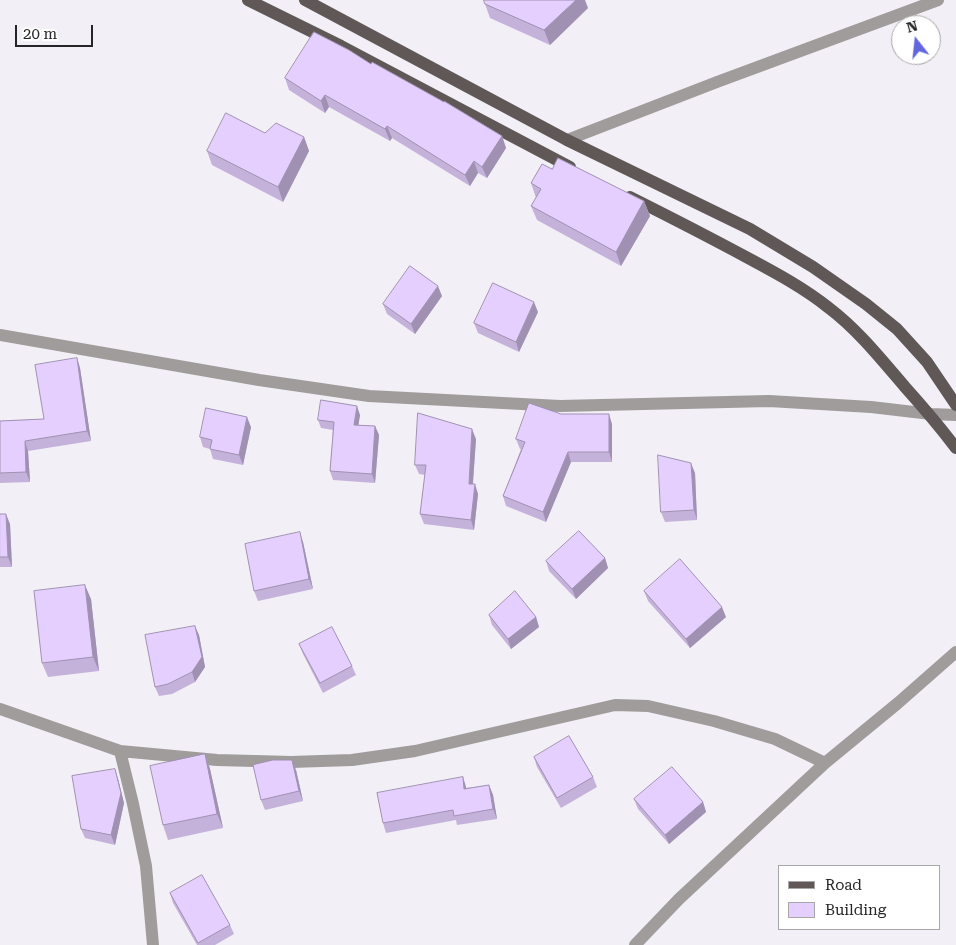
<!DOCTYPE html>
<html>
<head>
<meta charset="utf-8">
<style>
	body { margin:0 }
	#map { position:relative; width:956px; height:945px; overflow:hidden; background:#f2eff6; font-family:"Roboto Serif",serif }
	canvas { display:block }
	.legend { position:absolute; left:778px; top:865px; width:162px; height:65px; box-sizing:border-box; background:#fff; border:1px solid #a8a7a8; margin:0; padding:6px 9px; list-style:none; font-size:15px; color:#252426 }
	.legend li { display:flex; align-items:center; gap:10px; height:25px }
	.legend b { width:25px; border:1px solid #a8a7a8 }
	.north { position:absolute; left:891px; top:15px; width:50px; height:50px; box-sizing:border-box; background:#fff; border:1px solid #a8a7a8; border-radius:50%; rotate:344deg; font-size:14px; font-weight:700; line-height:20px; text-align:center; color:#252426 }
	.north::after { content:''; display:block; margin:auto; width:18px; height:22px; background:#6266df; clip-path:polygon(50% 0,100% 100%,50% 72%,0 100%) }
	.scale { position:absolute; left:15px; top:25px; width:78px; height:22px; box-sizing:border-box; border:2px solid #252426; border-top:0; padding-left:6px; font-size:15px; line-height:18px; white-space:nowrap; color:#252426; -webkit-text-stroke:4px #fff; paint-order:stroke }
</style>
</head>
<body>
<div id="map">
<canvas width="956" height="945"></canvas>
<ul class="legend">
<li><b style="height:6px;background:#5f5857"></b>Road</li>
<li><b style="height:14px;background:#e5cfff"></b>Building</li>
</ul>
<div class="north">N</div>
<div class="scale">20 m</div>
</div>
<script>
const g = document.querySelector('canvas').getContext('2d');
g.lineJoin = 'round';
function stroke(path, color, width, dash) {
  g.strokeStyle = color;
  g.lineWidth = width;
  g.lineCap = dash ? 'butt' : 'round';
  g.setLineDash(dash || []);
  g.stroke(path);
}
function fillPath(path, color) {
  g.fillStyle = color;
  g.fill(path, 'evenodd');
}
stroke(new Path2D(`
	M 567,140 L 717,82 L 938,0
	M 0,335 L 259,380 L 369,396 L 560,406 L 769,401 L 871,407 L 931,414 L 956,415
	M 0,709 L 120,751 L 217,760 L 291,762 L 352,760 L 415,751 L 615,705 L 648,706 L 714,721 L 775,739 L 825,763
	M 120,751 L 133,804 L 146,866 L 153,945
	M 635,945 L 679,899 L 825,763 L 898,703 L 956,652`), '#a09c9c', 12);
stroke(new Path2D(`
	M 248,0 L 341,46 L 570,167
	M 305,0 L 567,140 L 750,229 L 813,267 L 866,304 L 897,329 L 927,362 L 956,405
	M 630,197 C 670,217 709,237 748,258 C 776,273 804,288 829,308 C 858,330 881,359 905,387 C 923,407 940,427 956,448`), '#5f5857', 12);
fillPath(new Path2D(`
	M 485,4 L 588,8 L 550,45 L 490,18 Z
	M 371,64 L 502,136 L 506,148 L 487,178 L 478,173 L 470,186 L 392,138 L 390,141 L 329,107 L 325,113 L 289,90 L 285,78 Z
	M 265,133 L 304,137 L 309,151 L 283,202 L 212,165 L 207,151 Z
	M 552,169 L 644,201 L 650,216 L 621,266 L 537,220 L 531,206 L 536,198 L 531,183 Z
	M 442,296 L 415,334 L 387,314 L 383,304 Z
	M 538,312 L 519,352 L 478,333 L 474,323 Z
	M 77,358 L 80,368 L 91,441 L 28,451 L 30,482 L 0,483 L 0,421 L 44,419 Z
	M 561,414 L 612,424 L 612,462 L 571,462 L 546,522 L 506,506 L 503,496 L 521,449 L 520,449 L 516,439 Z
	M 360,415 L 358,425 L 375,426 L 379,435 L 375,483 L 333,480 L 330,471 L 333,430 L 321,428 L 318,420 Z
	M 251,427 L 243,465 L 213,459 L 210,449 L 203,447 L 200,437 Z
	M 476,439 L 473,484 L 478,494 L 474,530 L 424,524 L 420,514 L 425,475 L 419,474 L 415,465 Z
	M 695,473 L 697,520 L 665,522 L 661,512 Z
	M 0,514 L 10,524 L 12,567 L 0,567 Z
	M 303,542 L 313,589 L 258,601 L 254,591 Z
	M 605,558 L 608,568 L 576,599 L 549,571 L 546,561 Z
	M 644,591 L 726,617 L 690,648 L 648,601 Z
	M 91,599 L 99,671 L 48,677 L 42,663 Z
	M 489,615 L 536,617 L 539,627 L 511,649 L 492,625 Z
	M 199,635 L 205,667 L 195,682 L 172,694 L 159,696 L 155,687 Z
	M 299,644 L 352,666 L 356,675 L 323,693 L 303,654 Z
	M 205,754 L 210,769 L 223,828 L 168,840 L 163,825 Z
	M 534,757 L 593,777 L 597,787 L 561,808 L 537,767 Z
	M 296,770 L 303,801 L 265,810 L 261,800 Z
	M 463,777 L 466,788 L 489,785 L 493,795 L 497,819 L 457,825 L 456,820 L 386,833 L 383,823 Z
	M 118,779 L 124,803 L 115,845 L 85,838 L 81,829 Z
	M 634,799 L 703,802 L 706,812 L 669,844 L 638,809 Z
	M 170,893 L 230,925 L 234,934 L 215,945 L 197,945 L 173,903 Z`), '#c5b2db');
fillPath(new Path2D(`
	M 576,0 L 585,0 L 588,8 L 550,45 L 544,30 Z
	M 325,95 L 329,107 L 325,113 L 321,101 Z
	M 387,126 L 392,138 L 390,141 L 385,129 Z
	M 502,136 L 506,148 L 487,178 L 482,167 Z
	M 304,137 L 309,151 L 283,202 L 278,187 Z
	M 474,161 L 478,173 L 470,186 L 465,175 Z
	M 644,201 L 650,216 L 621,266 L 616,252 Z
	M 438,286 L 442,296 L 415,334 L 411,324 Z
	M 534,302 L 538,312 L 519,352 L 516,342 Z
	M 77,358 L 80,368 L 91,441 L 87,431 Z
	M 357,406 L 360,415 L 357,434 L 354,425 Z
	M 609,414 L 612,424 L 612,462 L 609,452 Z
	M 247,417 L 251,427 L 243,465 L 239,455 Z
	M 375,426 L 379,435 L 375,483 L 372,474 Z
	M 472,429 L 476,439 L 472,494 L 469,484 Z
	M 25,441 L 28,451 L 30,482 L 26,472 Z
	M 568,452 L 571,462 L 546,522 L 543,512 Z
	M 691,463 L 695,473 L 697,520 L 694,510 Z
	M 475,484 L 478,494 L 474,530 L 471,520 Z
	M 6,514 L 10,524 L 12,567 L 8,557 Z
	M 300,532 L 303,542 L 313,589 L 309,579 Z
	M 605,558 L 608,568 L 576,599 L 572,589 Z
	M 85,585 L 91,599 L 99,671 L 93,657 Z
	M 722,607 L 726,617 L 690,648 L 686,639 Z
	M 536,617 L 539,627 L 511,649 L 508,639 Z
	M 195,626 L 199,635 L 205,667 L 195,682 L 192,672 Z
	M 205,754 L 210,769 L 223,828 L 217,814 Z
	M 292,760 L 296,770 L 303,801 L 299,791 Z
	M 115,769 L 118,779 L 124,803 L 115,845 L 111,835 Z
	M 463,777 L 466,787 L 468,799 L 464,789 Z
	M 489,785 L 493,795 L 497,819 L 493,809 Z
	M 703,802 L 706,812 L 669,844 L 665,835 Z`), '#a091b2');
const building = new Path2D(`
	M 484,0 L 576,0 L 544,30 L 485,4 Z
	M 314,32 L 349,50 L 371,64 L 372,62 L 444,102 L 444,101 L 502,136 L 482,167 L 474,161 L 465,175 L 387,126 L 385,129 L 325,95 L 321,101 L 285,78 Z
	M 226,113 L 265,133 L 276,123 L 304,137 L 278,187 L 207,151 Z
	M 558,158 L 644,201 L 616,252 L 531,206 L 541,189 L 531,183 L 542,164 L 552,169 Z
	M 410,266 L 438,286 L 411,324 L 383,304 Z
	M 493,283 L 534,302 L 516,342 L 474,323 Z
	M 77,358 L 87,431 L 25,441 L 26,472 L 0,473 L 0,421 L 44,419 L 35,365 Z
	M 321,400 L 357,406 L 354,425 L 375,426 L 372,474 L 330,471 L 334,422 L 318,420 Z
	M 529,403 L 561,414 L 609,414 L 609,452 L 568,452 L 543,512 L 503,496 L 525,442 L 516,439 Z
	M 206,408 L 247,417 L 239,455 L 210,449 L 212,440 L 200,437 Z
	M 418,413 L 472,429 L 469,484 L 475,484 L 471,520 L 420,514 L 426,465 L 415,465 Z
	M 658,455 L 691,463 L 694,510 L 661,512 Z
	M 0,514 L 6,514 L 8,557 L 0,557 Z
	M 579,531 L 605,558 L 572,589 L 546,561 Z
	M 300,532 L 309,579 L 254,591 L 245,544 Z
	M 680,559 L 722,607 L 686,639 L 644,591 Z
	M 85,585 L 93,657 L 42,663 L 34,591 Z
	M 515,591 L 536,617 L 508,639 L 489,615 Z
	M 195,626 L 202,657 L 192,672 L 168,684 L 155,687 L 145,635 Z
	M 332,627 L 352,666 L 320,683 L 299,644 Z
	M 569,736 L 593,777 L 557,798 L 534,757 Z
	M 205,754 L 217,814 L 163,825 L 150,766 Z
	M 273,760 L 292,760 L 299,791 L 261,800 L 253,765 Z
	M 672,767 L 703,802 L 665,835 L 634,799 Z
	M 115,769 L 121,793 L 111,835 L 81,829 L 72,776 Z
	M 463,777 L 464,789 L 489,785 L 493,809 L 454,816 L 453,810 L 383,823 L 377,793 Z
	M 202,875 L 230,925 L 198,943 L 170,893 Z`);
fillPath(building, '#e5cfff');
stroke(building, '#a091b2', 1);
</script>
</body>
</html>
